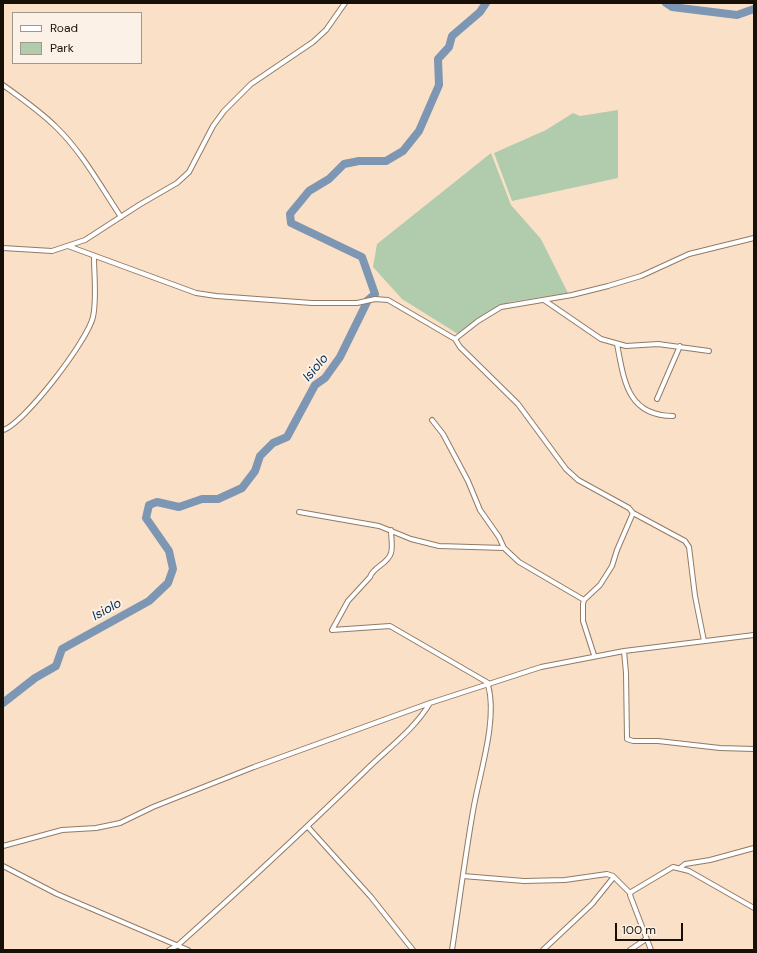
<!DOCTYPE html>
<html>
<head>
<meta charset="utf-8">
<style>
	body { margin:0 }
	#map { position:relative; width:757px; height:953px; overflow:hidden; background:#fbe0c8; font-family:"DM Sans",sans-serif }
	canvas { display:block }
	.frame { position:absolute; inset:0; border:4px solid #181007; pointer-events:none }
	.legend { position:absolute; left:12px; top:12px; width:130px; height:52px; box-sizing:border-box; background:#fcf1e7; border:1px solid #a1978d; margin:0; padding:5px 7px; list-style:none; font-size:12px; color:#181007 }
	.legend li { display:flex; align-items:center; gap:8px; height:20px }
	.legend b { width:20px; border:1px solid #a1978d }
	.scale { position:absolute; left:615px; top:923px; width:68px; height:18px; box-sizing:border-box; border:2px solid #181007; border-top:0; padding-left:5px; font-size:12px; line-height:14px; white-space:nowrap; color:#181007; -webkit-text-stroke:3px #fcf1e7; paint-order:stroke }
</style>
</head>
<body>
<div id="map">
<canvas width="757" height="953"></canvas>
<div class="frame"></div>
<ul class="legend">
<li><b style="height:5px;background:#fff"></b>Road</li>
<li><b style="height:11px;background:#b1cbad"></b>Park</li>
</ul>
<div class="scale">100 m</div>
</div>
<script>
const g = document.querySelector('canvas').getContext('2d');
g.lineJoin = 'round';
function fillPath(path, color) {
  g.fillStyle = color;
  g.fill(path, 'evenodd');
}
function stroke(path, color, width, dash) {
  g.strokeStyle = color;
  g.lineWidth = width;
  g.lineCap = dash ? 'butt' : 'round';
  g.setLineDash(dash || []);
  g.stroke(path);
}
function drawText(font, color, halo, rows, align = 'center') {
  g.font = font + ' "DM Sans",sans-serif';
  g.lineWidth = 4;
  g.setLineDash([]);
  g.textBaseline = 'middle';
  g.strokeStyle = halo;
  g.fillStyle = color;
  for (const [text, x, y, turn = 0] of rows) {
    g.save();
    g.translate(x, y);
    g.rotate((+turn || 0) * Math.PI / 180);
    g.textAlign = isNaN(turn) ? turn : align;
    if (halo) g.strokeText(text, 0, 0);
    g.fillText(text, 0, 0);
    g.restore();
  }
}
fillPath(new Path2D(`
	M 618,110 L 618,178 L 512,201 L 494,153 L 546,130 L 573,113 L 580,116 Z
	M 491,153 L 511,205 L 541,239 L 568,293 L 510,302 L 458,334 L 402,299 L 373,267 L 377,244 Z`), '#b1cbad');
stroke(new Path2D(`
	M 666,3 L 672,7 L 737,15 L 754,9
	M 3,703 L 35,678 L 56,666 L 62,649 L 149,601 L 168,583 L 173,569 L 169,551 L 146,518 L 149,505 L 157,502 L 179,507 L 202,499 L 218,499 L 242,488 L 255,471 L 260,456 L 273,443 L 287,437 L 315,385 L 325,378 L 340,357 L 368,300 L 375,294 L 362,257 L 291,223 L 290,214 L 309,191 L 329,179 L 344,164 L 359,161 L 386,161 L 403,151 L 419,131 L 439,85 L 438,59 L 449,47 L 452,36 L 480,12 L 486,3`), '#7d96b3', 8);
const street = new Path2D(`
	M 3,85 C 21,98 40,111 56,127 C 82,152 101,187 121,217
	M 68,246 L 196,293 L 216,296 L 312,303 L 357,303 L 375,299 L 388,300 L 455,339 L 460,347 L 518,404 L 566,469 L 578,480 L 629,508 L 633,513 L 685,541 L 689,547 L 695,596 L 704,641
	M 3,248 L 52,251 L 85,240 L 139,205 L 177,183 L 189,172 L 213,126 L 224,111 L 251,84 L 313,42 L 326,30 L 345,3
	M 544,300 L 601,339 L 626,346 L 658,344 L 709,351
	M 455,339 L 478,321 L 501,307 L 572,295 L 608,286 L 641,276 L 689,254 L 754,238
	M 617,344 C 624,380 627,416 673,416
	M 657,399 L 680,346
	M 432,420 L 443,434 L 468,481 L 480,510 L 499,537 L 504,548 L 519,562 L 584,600
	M 3,430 C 24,424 88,340 93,317 C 97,298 94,276 94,256
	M 299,512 L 379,526 L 411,539 L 439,546 L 504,548
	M 391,530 C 391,537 393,547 391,553 C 388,564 373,567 370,577 L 348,601 L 332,630 L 390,626 L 490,684
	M 624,651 L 626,673 L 627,739 L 633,741 L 658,741 L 720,748 L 754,749
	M 594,655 L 583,621 L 583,604 L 584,600 L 600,585 L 612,566 L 617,550 L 633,513
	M 308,827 L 371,897 L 413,950
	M 3,846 L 62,830 L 96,828 L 120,823 L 153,807 L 254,767 L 430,703 L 541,667 L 624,651 L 754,635
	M 3,866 L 57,894 L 188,950
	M 680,868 L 685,864 L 710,860 L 754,848
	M 463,876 L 524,881 L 565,880 L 607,874 L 613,876 L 630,893
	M 169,950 L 178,945 C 242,888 304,830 365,771 C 387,749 414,730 430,703
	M 452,950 C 459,904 465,857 473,811 C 479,775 498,720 488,685
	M 543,950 L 592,904 L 613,878
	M 630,950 L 646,939
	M 651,950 L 630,895 L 631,892 L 673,867 L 689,871 L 754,908`);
stroke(street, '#927a64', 6);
stroke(street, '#fff', 4);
drawText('italic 13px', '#062c53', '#fcf1e7', [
	["Isiolo",316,368,-50],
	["Isiolo",107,610,-29]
]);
</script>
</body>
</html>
